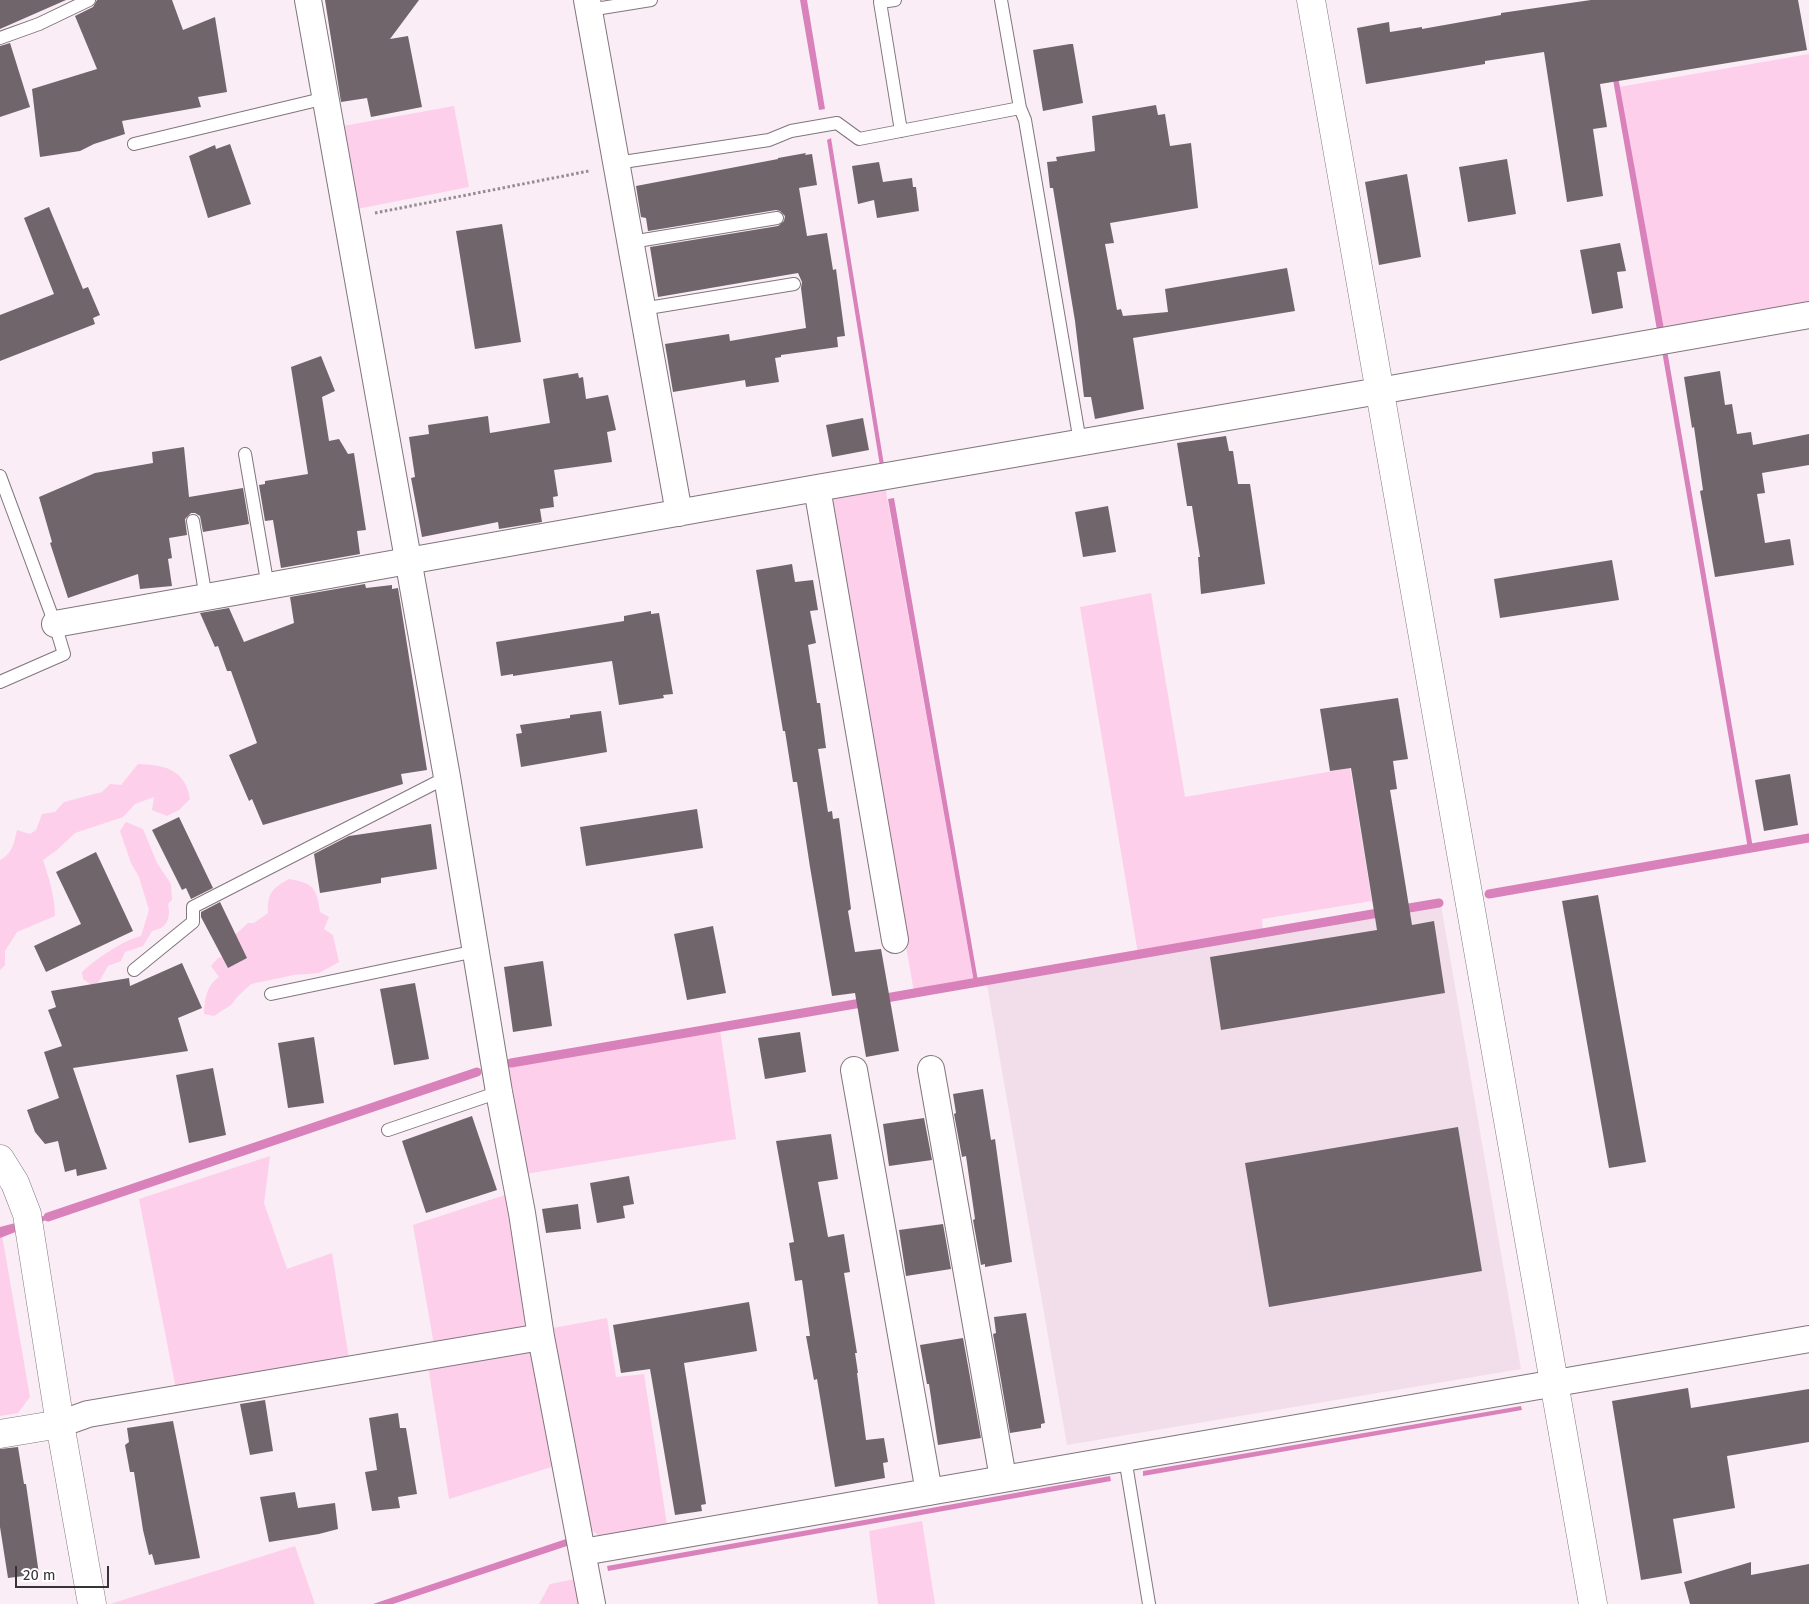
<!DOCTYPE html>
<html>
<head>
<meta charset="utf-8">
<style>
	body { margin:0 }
	#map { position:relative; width:1809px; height:1604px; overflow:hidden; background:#faedf5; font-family:"Fira Sans",sans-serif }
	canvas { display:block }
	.scale { position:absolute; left:15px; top:1566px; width:94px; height:22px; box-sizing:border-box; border:2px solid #383336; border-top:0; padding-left:6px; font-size:15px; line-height:18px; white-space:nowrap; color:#383336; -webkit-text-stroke:4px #fff; paint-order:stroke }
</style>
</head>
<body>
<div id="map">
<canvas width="1809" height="1604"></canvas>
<div class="scale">20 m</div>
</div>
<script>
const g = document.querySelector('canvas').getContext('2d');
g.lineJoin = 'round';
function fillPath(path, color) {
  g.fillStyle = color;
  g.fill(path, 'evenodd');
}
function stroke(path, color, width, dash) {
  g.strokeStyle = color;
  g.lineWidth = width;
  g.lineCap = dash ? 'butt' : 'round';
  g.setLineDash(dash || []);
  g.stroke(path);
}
fillPath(new Path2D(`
	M 1441,905 L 1521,1369 L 1067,1445 L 987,985 Z`), '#f2deea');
fillPath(new Path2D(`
	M 1809,54 L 1809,305 L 1664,329 L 1619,87 Z
	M 454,106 L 469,187 L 357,209 L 343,126 Z
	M 885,486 L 974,982 L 914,992 L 828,497 Z
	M 1151,593 L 1185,797 L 1350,768 L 1372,901 L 1262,919 L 1263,932 L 1138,954 L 1080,607 Z
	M 138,764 C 165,765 185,769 190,799 L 179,810 L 167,816 L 152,810 L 154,797 L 135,804 L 123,817 L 75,833 L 57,850 L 43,860 C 49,879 55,896 55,916 L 17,932 L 5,951 L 5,965 L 0,970 L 0,860 C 13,853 14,843 17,830 L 30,834 L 36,830 L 42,814 L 55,812 L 64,802 L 102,792 L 110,784 L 121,785 Z
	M 126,822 L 143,829 L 157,863 L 171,884 L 172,900 L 168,904 C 171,919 167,928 152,931 L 143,946 L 125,952 L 121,961 L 108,966 L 99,982 L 92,985 L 83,979 L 82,972 C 97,958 122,941 141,936 L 149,910 L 139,877 L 131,863 L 120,831 Z
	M 289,879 C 313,883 317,888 320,912 L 329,917 L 324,929 L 333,935 L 339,962 L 319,973 L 294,975 L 251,984 L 238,996 L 231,1005 L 214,1016 L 204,1014 C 205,999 206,986 219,977 L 211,966 L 218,958 L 225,956 L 235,935 L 248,923 L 254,923 L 268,913 C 267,894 272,888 289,879 Z
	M 720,1030 L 736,1139 L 525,1174 L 505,1067 Z
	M 270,1156 L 264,1203 L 287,1269 L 332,1253 L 349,1359 L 176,1389 L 139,1199 Z
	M 508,1194 L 530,1320 L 523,1329 L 434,1345 L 413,1225 Z
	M 2,1235 L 30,1397 L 18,1413 L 0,1416 L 0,1236 Z
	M 607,1318 L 616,1377 L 644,1374 L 667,1525 L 606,1537 L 599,1536 L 589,1528 L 553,1328 Z
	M 525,1350 L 536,1355 L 555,1466 L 449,1499 L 428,1366 Z
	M 922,1521 L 935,1604 L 878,1604 L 869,1531 Z
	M 295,1546 L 315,1604 L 110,1604 Z
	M 575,1579 L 578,1604 L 539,1604 L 550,1584 Z`), '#fdcfeb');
fillPath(new Path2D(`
	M 800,0 L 807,0 L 825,109 L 819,110 Z
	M 1599,0 L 1604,0 L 1664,329 L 1657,330 Z
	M 831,138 L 884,465 L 880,466 L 827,140 Z
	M 1667,350 L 1753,848 L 1748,849 L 1662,351 Z
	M 894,498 L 978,981 L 974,982 L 888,499 Z
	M 42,1216 L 48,1217 L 44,1221 L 0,1238 L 0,1227 Z
	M 1521,1406 L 1522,1410 L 1143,1476 L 1143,1471 Z
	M 1110,1476 L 1111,1481 L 608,1571 L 607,1566 Z
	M 569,1538 L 570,1545 L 393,1604 L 373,1604 Z`), '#d981bb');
stroke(new Path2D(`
	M 1489,894 L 1809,838
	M 1397,910 L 1439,903
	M 880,999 L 1384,912
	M 511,1063 L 867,1002
	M 48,1217 L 477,1072`), '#d981bb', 9);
fillPath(new Path2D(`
	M 0,0 L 66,0 L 0,29 Z
	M 97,0 L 172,0 L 183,30 L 215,17 L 227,92 L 198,97 L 201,107 L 122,121 L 125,134 L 94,144 L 80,151 L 40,157 L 32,89 L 97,69 L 75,16 L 93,7 Z
	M 325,0 L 419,0 L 390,39 L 408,36 L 422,107 L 371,117 L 367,98 L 341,102 Z
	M 1591,0 L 1798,0 L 1807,50 L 1600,84 L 1607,127 L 1593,129 L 1603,196 L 1567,202 L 1544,52 L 1485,61 L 1485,64 L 1366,84 L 1357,28 L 1389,22 L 1390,32 L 1422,27 L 1422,29 L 1501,15 L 1501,13 Z
	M 10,43 L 30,107 L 0,117 L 0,46 Z
	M 1070,44 L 1073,44 L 1083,103 L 1043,111 L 1033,50 Z
	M 1156,105 L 1158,115 L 1165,114 L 1170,146 L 1191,143 L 1198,208 L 1110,223 L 1114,243 L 1105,244 L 1117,310 L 1121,309 L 1123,316 L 1168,312 L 1165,289 L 1287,268 L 1295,311 L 1133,338 L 1144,409 L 1095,419 L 1091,397 L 1084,397 L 1075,321 L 1053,188 L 1050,188 L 1047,162 L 1057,161 L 1056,157 L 1095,151 L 1092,116 Z
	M 230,144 L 251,204 L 208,218 L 189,156 L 215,145 L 216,149 Z
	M 806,153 L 805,155 L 812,154 L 817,185 L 799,188 L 807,236 L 827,233 L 833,270 L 836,269 L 845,336 L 837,337 L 838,347 L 781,355 L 781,357 L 775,358 L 779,382 L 746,387 L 745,380 L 673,392 L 665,344 L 729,334 L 730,341 L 806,328 L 801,288 L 802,282 L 798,273 L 658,297 L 650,247 L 778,226 L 784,221 L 785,216 L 780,211 L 776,210 L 648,231 L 646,218 L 641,217 L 636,186 L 778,159 L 778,158 Z
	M 1507,159 L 1516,214 L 1468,222 L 1459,167 Z
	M 879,162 L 883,182 L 912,178 L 913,187 L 916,187 L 919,211 L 877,218 L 874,200 L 858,204 L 852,166 Z
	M 1407,174 L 1421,257 L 1379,265 L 1365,182 Z
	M 49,207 L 83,289 L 88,287 L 100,315 L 93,318 L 95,324 L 0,361 L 0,315 L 54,294 L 24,218 Z
	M 502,224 L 521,342 L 475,349 L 456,231 Z
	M 1620,243 L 1626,271 L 1617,272 L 1623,308 L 1592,314 L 1580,250 Z
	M 321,356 L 335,391 L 322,397 L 329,441 L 339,439 L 348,454 L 354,453 L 366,530 L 357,531 L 360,554 L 281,568 L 273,520 L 265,521 L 259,485 L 265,484 L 265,481 L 308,474 L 291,367 Z
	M 1720,371 L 1725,405 L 1732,404 L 1737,434 L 1751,432 L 1753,445 L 1809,434 L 1809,465 L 1762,473 L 1765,493 L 1757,494 L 1765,543 L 1790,539 L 1794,565 L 1715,577 L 1700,491 L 1703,490 L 1694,427 L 1692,428 L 1684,377 Z
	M 578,373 L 579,378 L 583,377 L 586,399 L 608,395 L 616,430 L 607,432 L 612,462 L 554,470 L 558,496 L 553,497 L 554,507 L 540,509 L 542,522 L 499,529 L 498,522 L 422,537 L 411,478 L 415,477 L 409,437 L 429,434 L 428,425 L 488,416 L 490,433 L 550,423 L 543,379 Z
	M 863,418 L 869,450 L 832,457 L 826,425 Z
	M 1226,436 L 1229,451 L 1233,451 L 1238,484 L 1250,484 L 1265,584 L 1201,594 L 1198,557 L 1200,557 L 1192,506 L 1187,506 L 1177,443 Z
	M 184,447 L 189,497 L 243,488 L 249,524 L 203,532 L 200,516 L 195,513 L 191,513 L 185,519 L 187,535 L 169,538 L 172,558 L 168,559 L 172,586 L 140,589 L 138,574 L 68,598 L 50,543 L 52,542 L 39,497 L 95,473 L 153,463 L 152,452 Z
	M 1108,506 L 1116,552 L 1083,557 L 1075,512 Z
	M 1612,560 L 1619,600 L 1500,618 L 1494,579 Z
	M 792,564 L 795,582 L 813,580 L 818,610 L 810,611 L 816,643 L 808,645 L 817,703 L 820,703 L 826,748 L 818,749 L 828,812 L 832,811 L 833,819 L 839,818 L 851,909 L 848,911 L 855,952 L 881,949 L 899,1051 L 866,1057 L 855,993 L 832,996 L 810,867 L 797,782 L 793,782 L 785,731 L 783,731 L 756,570 Z
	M 365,584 L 366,588 L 392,585 L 392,589 L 398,588 L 427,770 L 401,774 L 403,784 L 263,825 L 252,799 L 249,801 L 229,755 L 257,743 L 231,671 L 227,671 L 218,646 L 215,647 L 200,613 L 229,608 L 244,642 L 294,623 L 290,597 Z
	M 651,611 L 651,614 L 659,613 L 673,694 L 663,695 L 664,698 L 619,705 L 612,661 L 513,676 L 513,674 L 501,676 L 496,642 L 624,621 L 624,616 Z
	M 1398,698 L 1408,759 L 1393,761 L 1397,789 L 1390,790 L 1412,925 L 1434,921 L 1445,993 L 1221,1030 L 1210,957 L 1377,930 L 1351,768 L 1330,771 L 1320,709 Z
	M 601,711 L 607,752 L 521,767 L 516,734 L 522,733 L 520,725 L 570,718 L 570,715 Z
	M 1790,774 L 1798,825 L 1764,831 L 1755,780 Z
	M 697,809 L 703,848 L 586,866 L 580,827 Z
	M 179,817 L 213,888 L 191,899 L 186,888 L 182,890 L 152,830 Z
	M 431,824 L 437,869 L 381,878 L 381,883 L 320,893 L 314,854 L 349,836 Z
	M 96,852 L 133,931 L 46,972 L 34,946 L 81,924 L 56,872 Z
	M 1598,895 L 1646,1162 L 1609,1168 L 1562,901 Z
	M 220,902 L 247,958 L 228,968 L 201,917 L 201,912 Z
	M 713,926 L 726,993 L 687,1000 L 674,934 Z
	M 543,961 L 552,1026 L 513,1032 L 504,967 Z
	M 182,963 L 202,1008 L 178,1018 L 188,1051 L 73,1068 L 107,1169 L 77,1176 L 76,1169 L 65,1172 L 58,1141 L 45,1144 L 35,1132 L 27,1110 L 59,1098 L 44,1052 L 62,1046 L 48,1010 L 56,1007 L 51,991 L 129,978 L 130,986 Z
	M 415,983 L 429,1059 L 394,1065 L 380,989 Z
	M 800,1032 L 806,1072 L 765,1079 L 758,1038 Z
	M 314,1037 L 324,1103 L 288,1108 L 278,1043 Z
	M 213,1068 L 226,1135 L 189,1143 L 176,1075 Z
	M 983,1089 L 991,1140 L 995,1139 L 1012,1262 L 985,1267 L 985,1264 L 981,1265 L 973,1220 L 975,1219 L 966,1156 L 962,1157 L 954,1114 L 956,1113 L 953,1094 Z
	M 472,1116 L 497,1190 L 426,1213 L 402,1141 Z
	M 924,1118 L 932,1160 L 889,1166 L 883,1124 Z
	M 1458,1127 L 1482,1271 L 1269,1307 L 1245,1163 Z
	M 831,1134 L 838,1179 L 818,1182 L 828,1237 L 844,1234 L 850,1272 L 844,1273 L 857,1353 L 855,1353 L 858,1373 L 857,1373 L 866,1440 L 884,1438 L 888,1462 L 883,1463 L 885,1478 L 835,1487 L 817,1379 L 814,1380 L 806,1336 L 810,1336 L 802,1280 L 795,1281 L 789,1243 L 794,1242 L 776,1141 Z
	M 629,1176 L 634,1204 L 623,1206 L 625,1218 L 597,1223 L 590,1183 Z
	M 578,1204 L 581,1229 L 546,1233 L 542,1209 Z
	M 943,1224 L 951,1269 L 906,1276 L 899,1230 Z
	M 749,1302 L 757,1351 L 684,1363 L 706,1504 L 701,1505 L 702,1511 L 675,1515 L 650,1369 L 621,1373 L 613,1325 Z
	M 1026,1313 L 1045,1423 L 1041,1424 L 1041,1428 L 1010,1433 L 993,1334 L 996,1333 L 994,1317 Z
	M 963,1338 L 981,1438 L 938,1445 L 929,1384 L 927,1384 L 920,1345 Z
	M 1688,1388 L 1691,1408 L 1809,1389 L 1809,1442 L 1727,1456 L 1735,1508 L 1673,1519 L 1682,1573 L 1641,1580 L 1612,1401 Z
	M 265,1400 L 273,1451 L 250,1455 L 240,1404 Z
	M 398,1413 L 400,1428 L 406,1428 L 417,1494 L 398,1497 L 400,1508 L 372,1511 L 365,1472 L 377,1470 L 369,1418 Z
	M 173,1421 L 200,1558 L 155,1565 L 152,1554 L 149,1555 L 143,1530 L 134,1472 L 130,1472 L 125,1445 L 129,1442 L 127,1428 Z
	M 18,1447 L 24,1484 L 26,1484 L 39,1574 L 8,1578 L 0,1527 L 0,1449 Z
	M 295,1492 L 298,1508 L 335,1503 L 338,1529 L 319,1534 L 269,1542 L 260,1497 Z
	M 1751,1562 L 1751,1575 L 1809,1564 L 1809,1604 L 1690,1604 L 1684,1582 Z`), '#70656b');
const service = new Path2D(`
	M 895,0 L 880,2 L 901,131
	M 1001,0 L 1020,108 L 1025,120 L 1080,442
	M 589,10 L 651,0
	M 0,38 L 39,24 L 89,0
	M 134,144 L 326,98
	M 617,166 L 623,162 L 769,140 L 791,131 L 837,123 L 859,139 L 1020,108
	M 631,242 L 777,218
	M 642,309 L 794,284
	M 245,454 L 268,587
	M 0,476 L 55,624 L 64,654 L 0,682
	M 193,521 L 206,598
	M 134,970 L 193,922 L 193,907 L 447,777
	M 271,994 L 476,951
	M 388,1130 L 499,1092
	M 1125,1458 L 1149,1604`);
const minor = new Path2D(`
	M 308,0 L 447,777 L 499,1092 L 522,1213 L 541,1337 L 592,1604
	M 587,0 L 679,513
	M 817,488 L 895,940
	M 55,624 L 817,488 L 1379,391 L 1809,315
	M 931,1069 L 1003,1478
	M 854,1070 L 929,1492
	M 60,1424 L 88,1414 L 541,1337
	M 583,1552 L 1809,1339`);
const tertiary = new Path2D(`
	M 1311,0 L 1593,1604
	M 0,1159 L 15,1183 L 27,1214 L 60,1424 L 92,1604
	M 0,1434 L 60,1424`);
stroke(service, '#81767d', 14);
stroke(minor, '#81767d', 28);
stroke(tertiary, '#81767d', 29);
stroke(new Path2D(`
	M 375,213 L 589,171`), '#958c92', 3, [2.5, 2.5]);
stroke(service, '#fff', 12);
stroke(minor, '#fff', 26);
stroke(tertiary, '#fff', 28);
</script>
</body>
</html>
